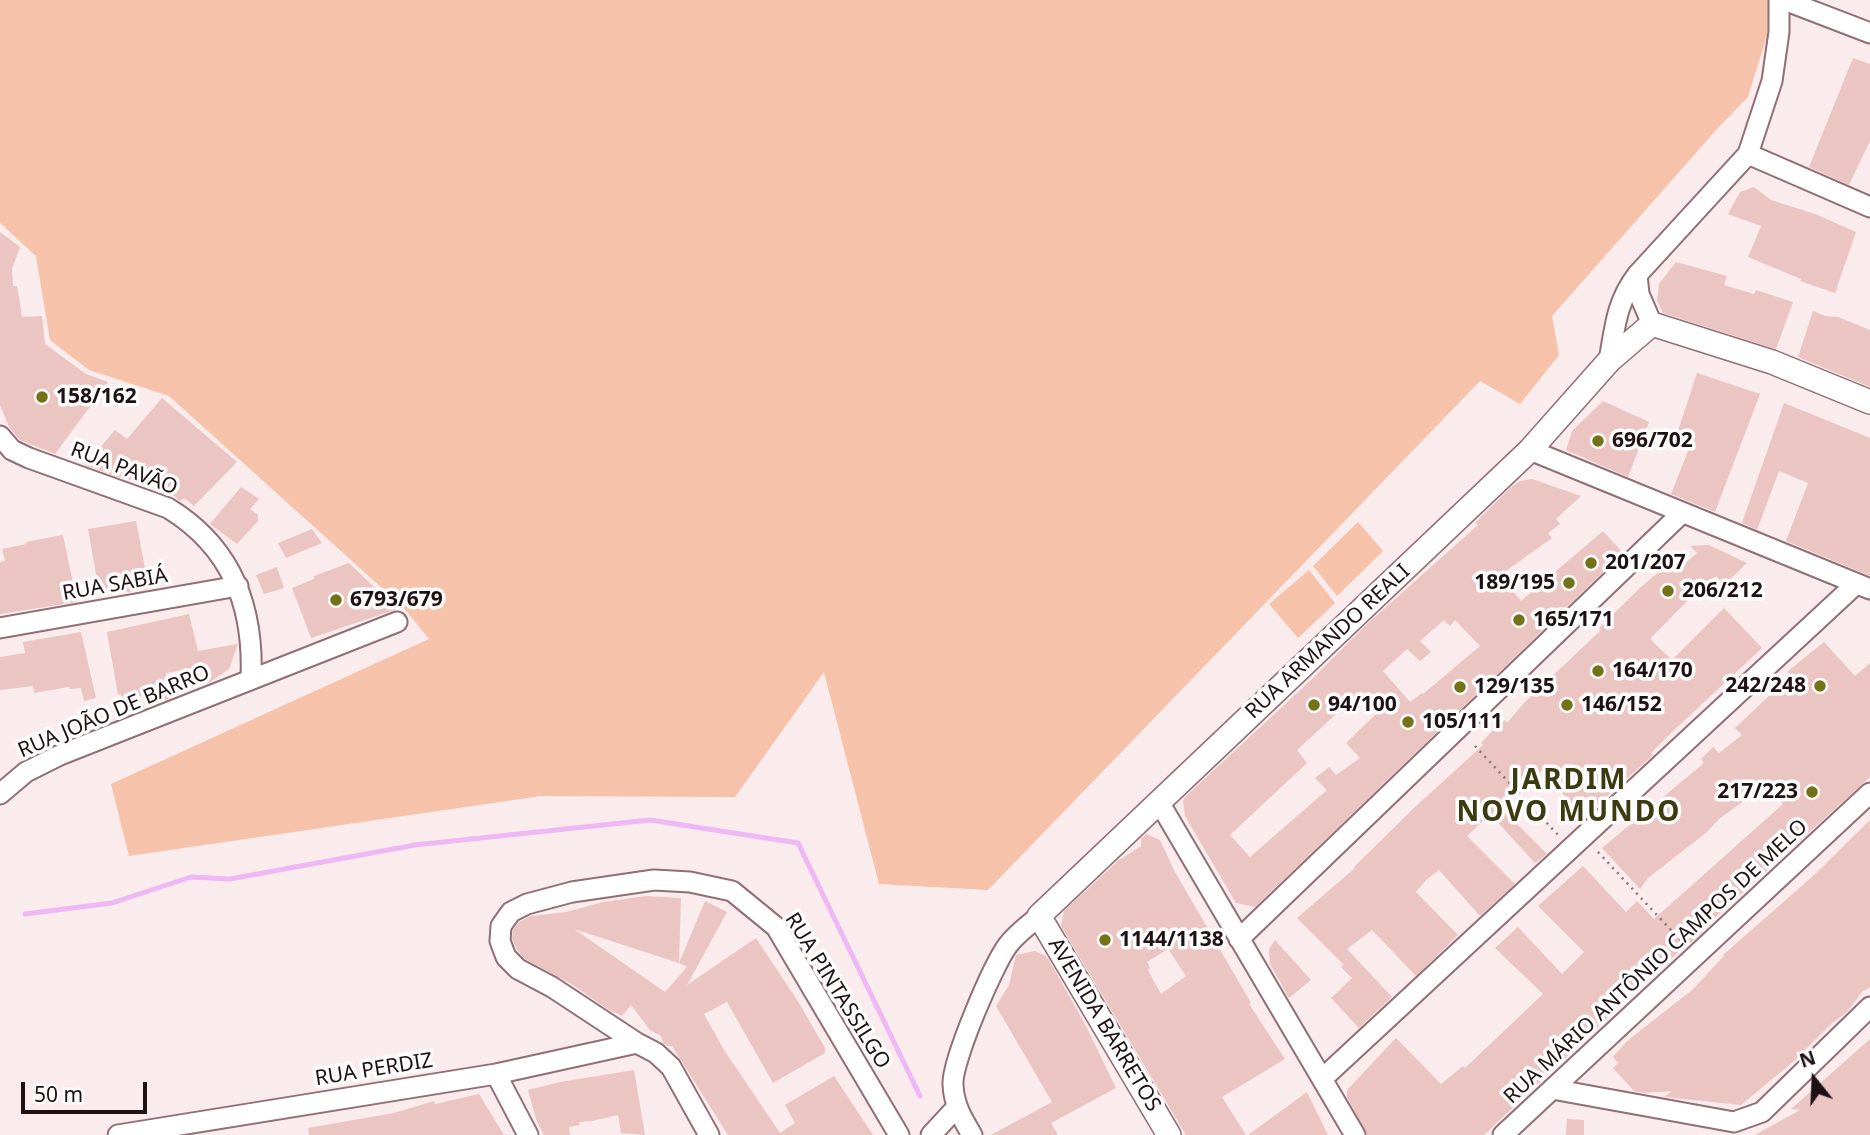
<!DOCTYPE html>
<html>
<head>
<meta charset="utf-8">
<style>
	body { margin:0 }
	#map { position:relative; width:1870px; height:1135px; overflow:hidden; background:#faebed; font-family:"Noto Sans",sans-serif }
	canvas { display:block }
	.north { position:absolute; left:1779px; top:1044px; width:70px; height:70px; -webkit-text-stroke:5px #fcfcfc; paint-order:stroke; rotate:342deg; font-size:19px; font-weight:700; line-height:28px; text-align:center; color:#1e1114 }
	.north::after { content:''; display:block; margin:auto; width:24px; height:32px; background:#1e1114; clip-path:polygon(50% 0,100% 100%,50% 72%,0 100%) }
	.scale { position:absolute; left:21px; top:1082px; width:126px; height:32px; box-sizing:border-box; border:4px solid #1e1114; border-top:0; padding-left:9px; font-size:21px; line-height:24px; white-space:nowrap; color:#1e1114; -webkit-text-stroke:5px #fcfcfc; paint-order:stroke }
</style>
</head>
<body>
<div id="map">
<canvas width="1870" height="1135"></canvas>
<div class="north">N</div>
<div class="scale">50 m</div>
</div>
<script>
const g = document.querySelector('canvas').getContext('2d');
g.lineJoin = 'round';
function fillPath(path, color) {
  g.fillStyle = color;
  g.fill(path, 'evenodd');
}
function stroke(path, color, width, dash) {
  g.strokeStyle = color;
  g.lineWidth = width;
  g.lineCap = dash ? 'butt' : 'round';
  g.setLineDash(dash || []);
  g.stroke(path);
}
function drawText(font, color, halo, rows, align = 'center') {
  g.font = font + ' "Noto Sans",sans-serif';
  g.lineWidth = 7;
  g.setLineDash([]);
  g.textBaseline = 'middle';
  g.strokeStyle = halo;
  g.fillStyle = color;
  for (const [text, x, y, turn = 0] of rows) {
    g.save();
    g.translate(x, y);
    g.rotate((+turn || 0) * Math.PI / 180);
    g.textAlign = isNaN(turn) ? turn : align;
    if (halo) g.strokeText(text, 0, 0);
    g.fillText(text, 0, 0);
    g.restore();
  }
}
fillPath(new Path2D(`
	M 0,0 L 1778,0 L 1748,97 L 1717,129 L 1552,316 L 1559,355 L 1520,404 L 1480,381 L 988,890 L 879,884 L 824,672 L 735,797 L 541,796 L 129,856 L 111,784 L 429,639 L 403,607 L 169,396 L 89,370 L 50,340 L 36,256 L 0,223 Z
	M 1358,522 L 1383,551 L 1337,596 L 1313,566 Z
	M 1309,570 L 1335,603 L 1298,638 L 1269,604 Z`), '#f6c2aa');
stroke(new Path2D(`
	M 25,914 L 112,903 L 191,877 L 230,879 L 415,845 L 650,820 L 798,843 L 920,1096`), '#edb8f3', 5);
fillPath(new Path2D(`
	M 1853,58 L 1870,64 L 1870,141 L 1849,185 L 1809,167 Z
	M 1754,187 L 1771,200 L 1815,214 L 1856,232 L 1835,293 L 1800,281 L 1801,279 L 1748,257 L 1761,226 L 1728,214 L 1740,192 Z
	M 0,232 L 20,247 L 12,269 L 13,286 L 17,286 L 22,317 L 42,316 L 45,344 L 86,374 L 108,382 L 55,454 L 20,440 L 9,427 L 0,405 Z
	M 1676,262 L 1727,276 L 1724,285 L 1754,294 L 1756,290 L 1793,302 L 1776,349 L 1663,313 L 1657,301 L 1659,284 Z
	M 1813,311 L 1825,316 L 1838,317 L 1870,330 L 1870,387 L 1798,357 Z
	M 1697,373 L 1760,394 L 1715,512 L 1671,494 L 1694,436 L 1678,431 Z
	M 162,398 L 237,462 L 194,506 L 184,498 L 180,501 L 159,483 L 125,479 L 85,465 L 115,430 L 127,439 Z
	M 1603,401 L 1649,422 L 1628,477 L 1566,450 L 1572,431 Z
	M 1784,403 L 1870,438 L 1870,576 L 1786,541 L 1808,483 L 1779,471 L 1757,530 L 1742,523 Z
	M 1532,479 L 1581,496 L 1556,519 L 1560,524 L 1548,533 L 1552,538 L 1500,575 L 1521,601 L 1603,531 L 1623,553 L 1255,907 L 1236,903 L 1185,816 L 1183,801 L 1186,796 L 1311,680 L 1367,624 L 1478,525 L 1475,523 L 1509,489 L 1520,481 ZM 1444,620 L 1450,626 L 1455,620 L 1480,646 L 1423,694 L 1422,693 L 1410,702 L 1383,671 L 1407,649 L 1420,661 L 1431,652 L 1420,641 ZM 1361,691 L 1379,711 L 1346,743 L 1360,758 L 1336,775 L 1329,767 L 1315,778 L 1327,790 L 1250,857 L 1230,835 L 1307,763 L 1297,750 Z
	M 241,487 L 259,499 L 250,509 L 258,515 L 258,521 L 237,544 L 210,524 Z
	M 136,521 L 149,589 L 100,596 L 88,529 Z
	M 312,529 L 322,543 L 286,558 L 278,543 Z
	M 63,535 L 77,602 L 0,614 L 0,562 L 5,561 L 2,549 L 26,544 L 26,542 Z
	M 1709,545 L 1747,563 L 1724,585 L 1716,576 L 1693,595 L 1650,639 L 1672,660 L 1724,608 L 1762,648 L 1673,731 L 1651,753 L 1653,755 L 1584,817 L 1542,771 L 1516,789 L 1499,806 L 1547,854 L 1535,863 L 1490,814 L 1467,836 L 1515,884 L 1480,916 L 1439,870 L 1427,879 L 1416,892 L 1458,935 L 1416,976 L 1372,930 L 1347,949 L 1392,997 L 1359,1028 L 1331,998 L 1352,978 L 1341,967 L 1344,965 L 1297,918 L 1355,868 L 1354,867 L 1415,807 L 1483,745 L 1481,743 L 1497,726 L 1505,720 L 1507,723 L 1524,703 L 1601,630 L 1599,628 L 1641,587 L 1667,565 L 1674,573 L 1697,553 L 1690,546 Z
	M 349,563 L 397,609 L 311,638 L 292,588 L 314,579 L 314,576 Z
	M 277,567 L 284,588 L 264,594 L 256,575 Z
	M 189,614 L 198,651 L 238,644 L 229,669 L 207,684 L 202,667 L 166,673 L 170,698 L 149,707 L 147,694 L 135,698 L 134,695 L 122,698 L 121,694 L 118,695 L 107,632 Z
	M 81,632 L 96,698 L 84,701 L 81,688 L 70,689 L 69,687 L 34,693 L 33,686 L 0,690 L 0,657 L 25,653 L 23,642 Z
	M 1824,642 L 1855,676 L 1870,663 L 1870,777 L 1709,923 L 1701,934 L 1634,989 L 1605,1020 L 1484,1135 L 1367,1135 L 1347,1097 L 1347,1090 L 1396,1038 L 1441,1084 L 1463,1066 L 1465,1068 L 1543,994 L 1495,948 L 1518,927 L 1562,974 L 1584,952 L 1538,906 L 1583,866 L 1626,912 L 1637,901 L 1654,919 L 1783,804 L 1761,782 L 1741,803 L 1719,819 L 1707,832 L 1648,878 L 1640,889 L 1602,848 L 1704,763 L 1701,759 L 1713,747 L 1719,753 L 1742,735 L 1735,728 L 1791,675 L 1787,672 Z
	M 1870,820 L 1870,987 L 1862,992 L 1847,1012 L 1831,1024 L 1794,1061 L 1741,1105 L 1664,1097 L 1672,1091 L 1644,1093 L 1634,1091 L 1613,1068 L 1618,1063 L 1613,1057 L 1627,1041 L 1692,990 L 1724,956 L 1723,955 L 1813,876 Z
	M 1146,834 L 1160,840 L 1175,872 L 1251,1003 L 1249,1004 L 1285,1059 L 1222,1097 L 1246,1135 L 1186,1135 L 1061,926 L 1064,911 L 1119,860 L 1141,846 L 1141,839 ZM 1168,949 L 1186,976 L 1161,994 L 1148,970 L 1150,968 L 1147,962 Z
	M 646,896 L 681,898 L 679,963 L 705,901 L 727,912 L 687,985 L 756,938 L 799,1003 L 825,1048 L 825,1053 L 773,1083 L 727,1002 L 704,1014 L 724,1050 L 780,1133 L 795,1123 L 785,1105 L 834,1076 L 873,1135 L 728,1135 L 672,1046 L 667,1046 L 664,1044 L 661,1036 L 650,1030 L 631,1005 L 622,1016 L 609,1010 L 573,985 L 525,959 L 517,950 L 512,939 L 513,930 L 519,922 L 531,916 L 566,912 L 603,902 ZM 574,929 L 679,963 L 687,967 L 665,992 Z
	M 1275,940 L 1311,980 L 1289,998 L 1270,964 L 1269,949 Z
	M 1035,951 L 1046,956 L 1050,962 L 1086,1026 L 1116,1088 L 1051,1123 L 1058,1135 L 991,1135 L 1052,1102 L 996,1006 L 1009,985 L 1016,955 Z
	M 1870,1039 L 1870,1135 L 1755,1135 L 1800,1110 L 1791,1109 Z
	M 634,1070 L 645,1135 L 621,1133 L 618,1115 L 592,1121 L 579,1122 L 580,1125 L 569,1127 L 570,1135 L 544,1135 L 536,1119 L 528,1090 L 560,1082 Z
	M 1307,1092 L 1328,1135 L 1248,1135 Z
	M 479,1094 L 504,1135 L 309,1135 L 308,1128 L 394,1113 L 434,1101 L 435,1104 Z
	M 1567,1119 L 1584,1120 L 1584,1135 L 1566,1135 Z`), '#eac5c1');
const minor = new Path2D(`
	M 1784,0 L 1870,33
	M 1748,154 L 1870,207
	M 1637,275 L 1639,294 L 1652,324
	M 1609,361 C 1615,327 1616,303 1637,275 L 1748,154 L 1772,81 L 1779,32 L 1779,0
	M 0,436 L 12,450 L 29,458 L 168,508 C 232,547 254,606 251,678
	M 1530,450 L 1870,589
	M 0,628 L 238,586
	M 0,794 L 26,772 L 60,755 L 397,622
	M 1159,802 L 1355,1135
	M 1239,939 L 1682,513
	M 496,1074 L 528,1135
	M 1322,1079 L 1856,584
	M 1552,1089 L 1734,1122 L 1762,1112 L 1870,1007
	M 118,1135 L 496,1074 L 637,1043
	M 709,1135 L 671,1067 L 656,1053 L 637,1043 L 552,987 L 518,969 L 506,957 L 500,941 L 501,926 L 511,912 L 527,904 L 572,892 L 654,880 L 690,882 L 732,891 L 776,927 L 899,1135
	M 931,1135 L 956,1108
	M 972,1135 C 962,1118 954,1105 953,1085 C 951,1063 993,965 1008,945 C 1016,934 1029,925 1039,916
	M 1503,1135 L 1870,793`);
const tertiary = new Path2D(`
	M 1169,1135 L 1039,916 L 1530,450 L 1609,361 L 1652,324 L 1772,362 L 1870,402`);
stroke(minor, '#906f76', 23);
stroke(tertiary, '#906f76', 26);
stroke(new Path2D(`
	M 1475,746 L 1559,836
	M 1598,852 L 1684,944`), '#86787b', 2.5, [2, 5]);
stroke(minor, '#fff', 19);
stroke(tertiary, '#fff', 23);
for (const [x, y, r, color] of [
	[42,397,7,"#747216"],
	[1598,441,7,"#747216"],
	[1591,563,7,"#747216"],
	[1569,583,7,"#747216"],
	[1668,591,7,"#747216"],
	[336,600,7,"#747216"],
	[1519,620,7,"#747216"],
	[1598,671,7,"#747216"],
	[1820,686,7,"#747216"],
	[1460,687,7,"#747216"],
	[1314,705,7,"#747216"],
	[1567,705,7,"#747216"],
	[1408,722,7,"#747216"],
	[1812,792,7,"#747216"],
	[1105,940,7,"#747216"]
]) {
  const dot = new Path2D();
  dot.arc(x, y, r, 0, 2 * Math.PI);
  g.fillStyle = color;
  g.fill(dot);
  stroke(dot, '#fcfcfc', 2.5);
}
drawText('bold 21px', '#1e1114', '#fcfcfc', [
	["158/162",56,397],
	["696/702",1612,441],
	["201/207",1605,563],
	["189/195",1555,583,"right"],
	["206/212",1682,591],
	["6793/679",350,600],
	["165/171",1533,620],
	["164/170",1612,671],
	["242/248",1806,686,"right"],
	["129/135",1474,687],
	["94/100",1328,705],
	["146/152",1581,705],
	["105/111",1422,722],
	["217/223",1798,792,"right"],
	["1144/1138",1119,940]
], 'left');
drawText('21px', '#1e1114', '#fcfcfc', [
	["RUA PAVÃO",124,469,21],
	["RUA SABIÁ",115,585,-10],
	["RUA ARMANDO REALI",1328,642,-43],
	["RUA JOÃO DE BARRO",114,712,-23],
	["RUA MÁRIO ANTÔNIO CAMPOS DE MELO",1656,962,-43],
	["RUA PINTASSILGO",837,991,58],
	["AVENIDA BARRETOS",1104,1025,59],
	["RUA PERDIZ",374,1070,-9]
]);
g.letterSpacing = '2px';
drawText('bold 28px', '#3b3a11', '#fcfcfc', [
	["JARDIM",1569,781],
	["NOVO MUNDO",1569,813]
]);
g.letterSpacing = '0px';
</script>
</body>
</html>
